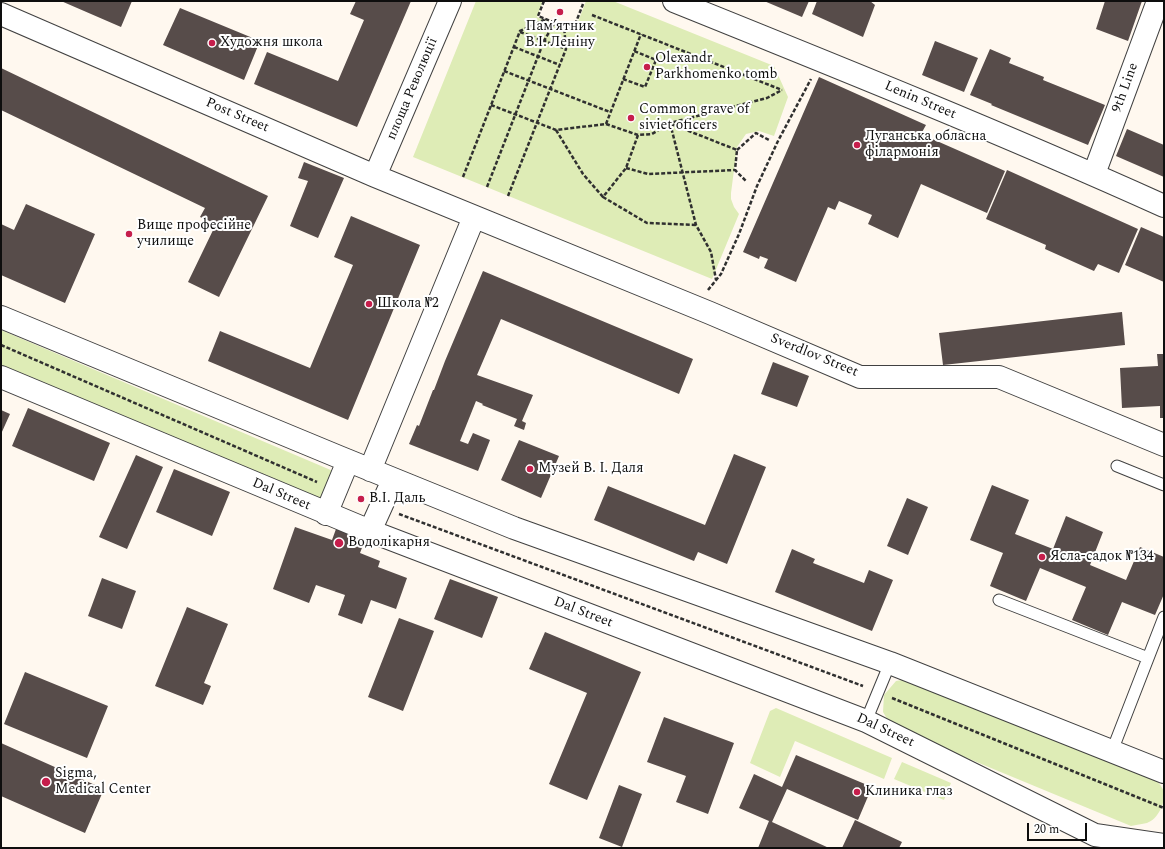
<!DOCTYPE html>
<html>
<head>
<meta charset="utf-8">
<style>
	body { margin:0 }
	#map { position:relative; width:1165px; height:849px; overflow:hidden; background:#fff8ef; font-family:Spectral,serif }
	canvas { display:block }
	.frame { position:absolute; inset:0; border:2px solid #0e0e0e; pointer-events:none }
	.scale { position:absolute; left:1027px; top:823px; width:60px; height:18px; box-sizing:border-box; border:2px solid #0e0e0e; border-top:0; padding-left:5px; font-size:12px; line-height:14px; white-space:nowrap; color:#0e0e0e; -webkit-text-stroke:3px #fff; paint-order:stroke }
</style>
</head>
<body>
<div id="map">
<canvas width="1165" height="849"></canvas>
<div class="frame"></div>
<div class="scale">20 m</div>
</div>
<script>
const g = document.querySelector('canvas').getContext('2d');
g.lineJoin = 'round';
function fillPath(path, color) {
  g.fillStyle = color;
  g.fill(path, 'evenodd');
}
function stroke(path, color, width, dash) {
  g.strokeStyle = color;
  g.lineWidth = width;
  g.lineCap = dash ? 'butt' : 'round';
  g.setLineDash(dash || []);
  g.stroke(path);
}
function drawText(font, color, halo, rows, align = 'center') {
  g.font = font + ' Spectral,serif';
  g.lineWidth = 4;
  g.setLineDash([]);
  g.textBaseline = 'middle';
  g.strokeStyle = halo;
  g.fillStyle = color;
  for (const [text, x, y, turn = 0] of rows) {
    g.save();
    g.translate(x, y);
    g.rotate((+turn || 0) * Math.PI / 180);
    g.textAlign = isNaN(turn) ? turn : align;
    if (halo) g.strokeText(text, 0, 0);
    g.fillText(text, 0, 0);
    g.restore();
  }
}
fillPath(new Path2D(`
	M 476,1 L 543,1 L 537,17 L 574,32 L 586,1 L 613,1 L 774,66 L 788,97 L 774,136 L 759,131 L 746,134 L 737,147 L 731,193 L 731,199 L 734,207 L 739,214 L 712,279 L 413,157 Z
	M 1,330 L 333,471 L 320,500 L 1,365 Z
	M 913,678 L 1153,776 C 1157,781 1162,786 1164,792 C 1165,804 1158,819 1147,823 C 1142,824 1136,825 1131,826 L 892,727 L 883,712 L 884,695 L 896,681 Z
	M 776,708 L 892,758 L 884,779 L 795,741 L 780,777 L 750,763 L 770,711 Z
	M 902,762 L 951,783 L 944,800 L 894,779 Z`), '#deecb6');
fillPath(new Path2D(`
	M 61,1 L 132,1 L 121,27 Z
	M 356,1 L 411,1 L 357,127 L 254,84 L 267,52 L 338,81 L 364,20 L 350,14 Z
	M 764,1 L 809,1 L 802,17 Z
	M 817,1 L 870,1 L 875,5 L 863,37 L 812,14 Z
	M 1105,1 L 1142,1 L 1128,41 L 1096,29 Z
	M 180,8 L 260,41 L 244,80 L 163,45 Z
	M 935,41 L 978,58 L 964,92 L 922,75 Z
	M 990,49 L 1011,58 L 1009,63 L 1044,77 L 1043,80 L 1105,105 L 1088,145 L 991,105 L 992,104 L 970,95 Z
	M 1,68 L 268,196 L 219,297 L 188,282 L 216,224 L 200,217 L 205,208 L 1,110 Z
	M 819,77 L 926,125 L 921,134 L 1005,171 L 987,213 L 921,184 L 898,238 L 868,224 L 872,215 L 839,201 L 835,210 L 828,207 L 796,282 L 764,268 L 768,259 L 760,256 L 759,259 L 743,252 Z
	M 1127,129 L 1164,145 L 1164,177 L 1116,156 Z
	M 304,162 L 344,178 L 318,238 L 290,226 L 308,181 L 298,178 Z
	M 1007,170 L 1138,229 L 1119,273 L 1098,264 L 1094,271 L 1045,249 L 1046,245 L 986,219 Z
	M 26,204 L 95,234 L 65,303 L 1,275 L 1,224 L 14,230 Z
	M 351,216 L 420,245 L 348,420 L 208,361 L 220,331 L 310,368 L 353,265 L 334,257 Z
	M 1141,227 L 1164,237 L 1164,282 L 1125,265 Z
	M 483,271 L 693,359 L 679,394 L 501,319 L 477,375 L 533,395 L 522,421 L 526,423 L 524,430 L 514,426 L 517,419 L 482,405 L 483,404 L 476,401 L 460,441 L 468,444 L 473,433 L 490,440 L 478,471 L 409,444 L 417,425 L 419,426 L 433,390 L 434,390 L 445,361 Z
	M 1122,312 L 1125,345 L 943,365 L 939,333 Z
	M 1157,354 L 1164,354 L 1164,418 L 1160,418 L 1160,406 L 1122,408 L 1120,368 L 1158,366 Z
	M 773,362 L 809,376 L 797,407 L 761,394 Z
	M 28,408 L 110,443 L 94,481 L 12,446 Z
	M 1,410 L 10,414 L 1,434 Z
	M 519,440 L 559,456 L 541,498 L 501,480 Z
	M 734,454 L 766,467 L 727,564 L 698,552 L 694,561 L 594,520 L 608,486 L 705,525 Z
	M 136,455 L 163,467 L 127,549 L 99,537 Z
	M 174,469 L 230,492 L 212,536 L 156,512 Z
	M 992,485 L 1029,500 L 1015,534 L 1053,549 L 1066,516 L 1103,532 L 1090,565 L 1126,580 L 1140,547 L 1164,557 L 1164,594 L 1155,615 L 1122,602 L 1108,635 L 1072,620 L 1086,587 L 1040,568 L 1026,601 L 990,586 L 1003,553 L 970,540 Z
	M 907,498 L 928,507 L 908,555 L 887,546 Z
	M 295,527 L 332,540 L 336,529 L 365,540 L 360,553 L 380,561 L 378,567 L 407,578 L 396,609 L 371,600 L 362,624 L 338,615 L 345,595 L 316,585 L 309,603 L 273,589 Z
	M 792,549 L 815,559 L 813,563 L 864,583 L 869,570 L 893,580 L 872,631 L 775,592 Z
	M 102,578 L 136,591 L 122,629 L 88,616 Z
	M 450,579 L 498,597 L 482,638 L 434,619 Z
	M 187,607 L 228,624 L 204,683 L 211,686 L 203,705 L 155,686 Z
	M 399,618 L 434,631 L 403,711 L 368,697 Z
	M 545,632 L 641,672 L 587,800 L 549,784 L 587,693 L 529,669 Z
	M 25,672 L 108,706 L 87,758 L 4,724 Z
	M 664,717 L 734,743 L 708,814 L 676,802 L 686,776 L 647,762 Z
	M 1,743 L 104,789 L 85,833 L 1,796 Z
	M 796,755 L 872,787 L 858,820 L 787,789 L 772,822 L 829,848 L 758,848 L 769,821 L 739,808 L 754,774 L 782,787 Z
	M 619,785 L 642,794 L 622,847 L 599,838 Z
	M 855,820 L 902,842 L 899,848 L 842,848 Z`), '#574c4a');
const service = new Path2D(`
	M 1117,466 L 1164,485
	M 999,600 L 1148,658
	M 866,721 L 890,663
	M 1112,751 L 1164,617`);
const minor = new Path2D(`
	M 674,1 C 838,67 1002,133 1164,206
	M 1,14 L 375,176 L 710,313 L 860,377 L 999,377 L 1164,445
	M 1094,174 L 1158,1
	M 375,176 L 450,1
	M 1,317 L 339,457 L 514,528 L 890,663 L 1164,772
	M 1,377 L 370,531 L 866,721 L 1095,835 L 1164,845
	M 370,470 L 474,217
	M 326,514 L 348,461
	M 370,531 L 393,480`);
stroke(service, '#414141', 13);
stroke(minor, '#414141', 24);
stroke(new Path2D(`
	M 544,1 L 538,16 L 573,30 L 583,4
	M 592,15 L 782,90
	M 520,32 L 566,49
	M 514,47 L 560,65
	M 504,71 L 610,112
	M 623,79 L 645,87 L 656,60 L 634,51
	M 491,105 L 556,130 L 606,124 L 638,135 L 652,134 L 670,123 L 767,98 L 782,90
	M 670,123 L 696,225 L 711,252 L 716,280
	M 606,124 L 641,34
	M 671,124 L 737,150 L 735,170 L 746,181
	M 556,130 L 583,174 L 603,197
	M 638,135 L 626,168 L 603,197 L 647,223 L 696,225
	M 737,150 L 756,133 L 769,140
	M 626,168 L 648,174 L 735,170
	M 463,177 L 520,31 L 546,19
	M 487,187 L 544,41 L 555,22
	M 508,196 L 566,49 L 564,26
	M 708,290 L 721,274 L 739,234 L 757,186 L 778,141 L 811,79
	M 1,345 L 317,482
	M 399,514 L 863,686
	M 892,698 L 1164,808`), '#303030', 2.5, [4, 2]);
stroke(service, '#fff', 11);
stroke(minor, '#fff', 22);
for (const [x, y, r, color] of [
	[560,12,4,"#c61e4c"],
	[212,43,4,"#c61e4c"],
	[647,67,4,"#c61e4c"],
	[631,118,4,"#c61e4c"],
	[857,145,4,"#c61e4c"],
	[129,234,4,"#c61e4c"],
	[369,304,4,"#c61e4c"],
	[530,469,4,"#c61e4c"],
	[361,499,4,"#c61e4c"],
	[339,543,5,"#c61e4c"],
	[1042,557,4,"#c61e4c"],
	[46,782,5,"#c61e4c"],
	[857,792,4,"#c61e4c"]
]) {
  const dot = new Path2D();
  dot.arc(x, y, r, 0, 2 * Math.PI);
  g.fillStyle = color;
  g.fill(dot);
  stroke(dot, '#fff', 1.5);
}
drawText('14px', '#0e0e0e', '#fff', [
	["Пам’ятник",560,27,"center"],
	["В.І. Леніну",560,43,"center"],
	["Художня школа",220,43],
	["Olexandr",655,59],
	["Parkhomenko tomb",655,75],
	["Common grave of",639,110],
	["siviet oficers",639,126],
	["Луганська обласна",865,137],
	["філармонія",865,153],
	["Вище професійне",137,226],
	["училище",137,242],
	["Школа №2",377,304],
	["Музей В. І. Даля",538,469],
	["В.І. Даль",369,499],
	["Водолікарня",348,543],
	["Ясла-садок №134",1050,557],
	["Sigma,",55,774],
	["Medical Center",55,790],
	["Клиника глаз",865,792]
], 'left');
drawText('14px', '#0e0e0e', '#fff', [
	["9th Line",1126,88,-70],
	["площа Революції",413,89,-67],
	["Lenin Street",920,101,23],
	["Post Street",237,116,23],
	["Sverdlov Street",814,356,22],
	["Dal Street",281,495,23],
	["Dal Street",583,613,21],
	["Dal Street",885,731,25]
]);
</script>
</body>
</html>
